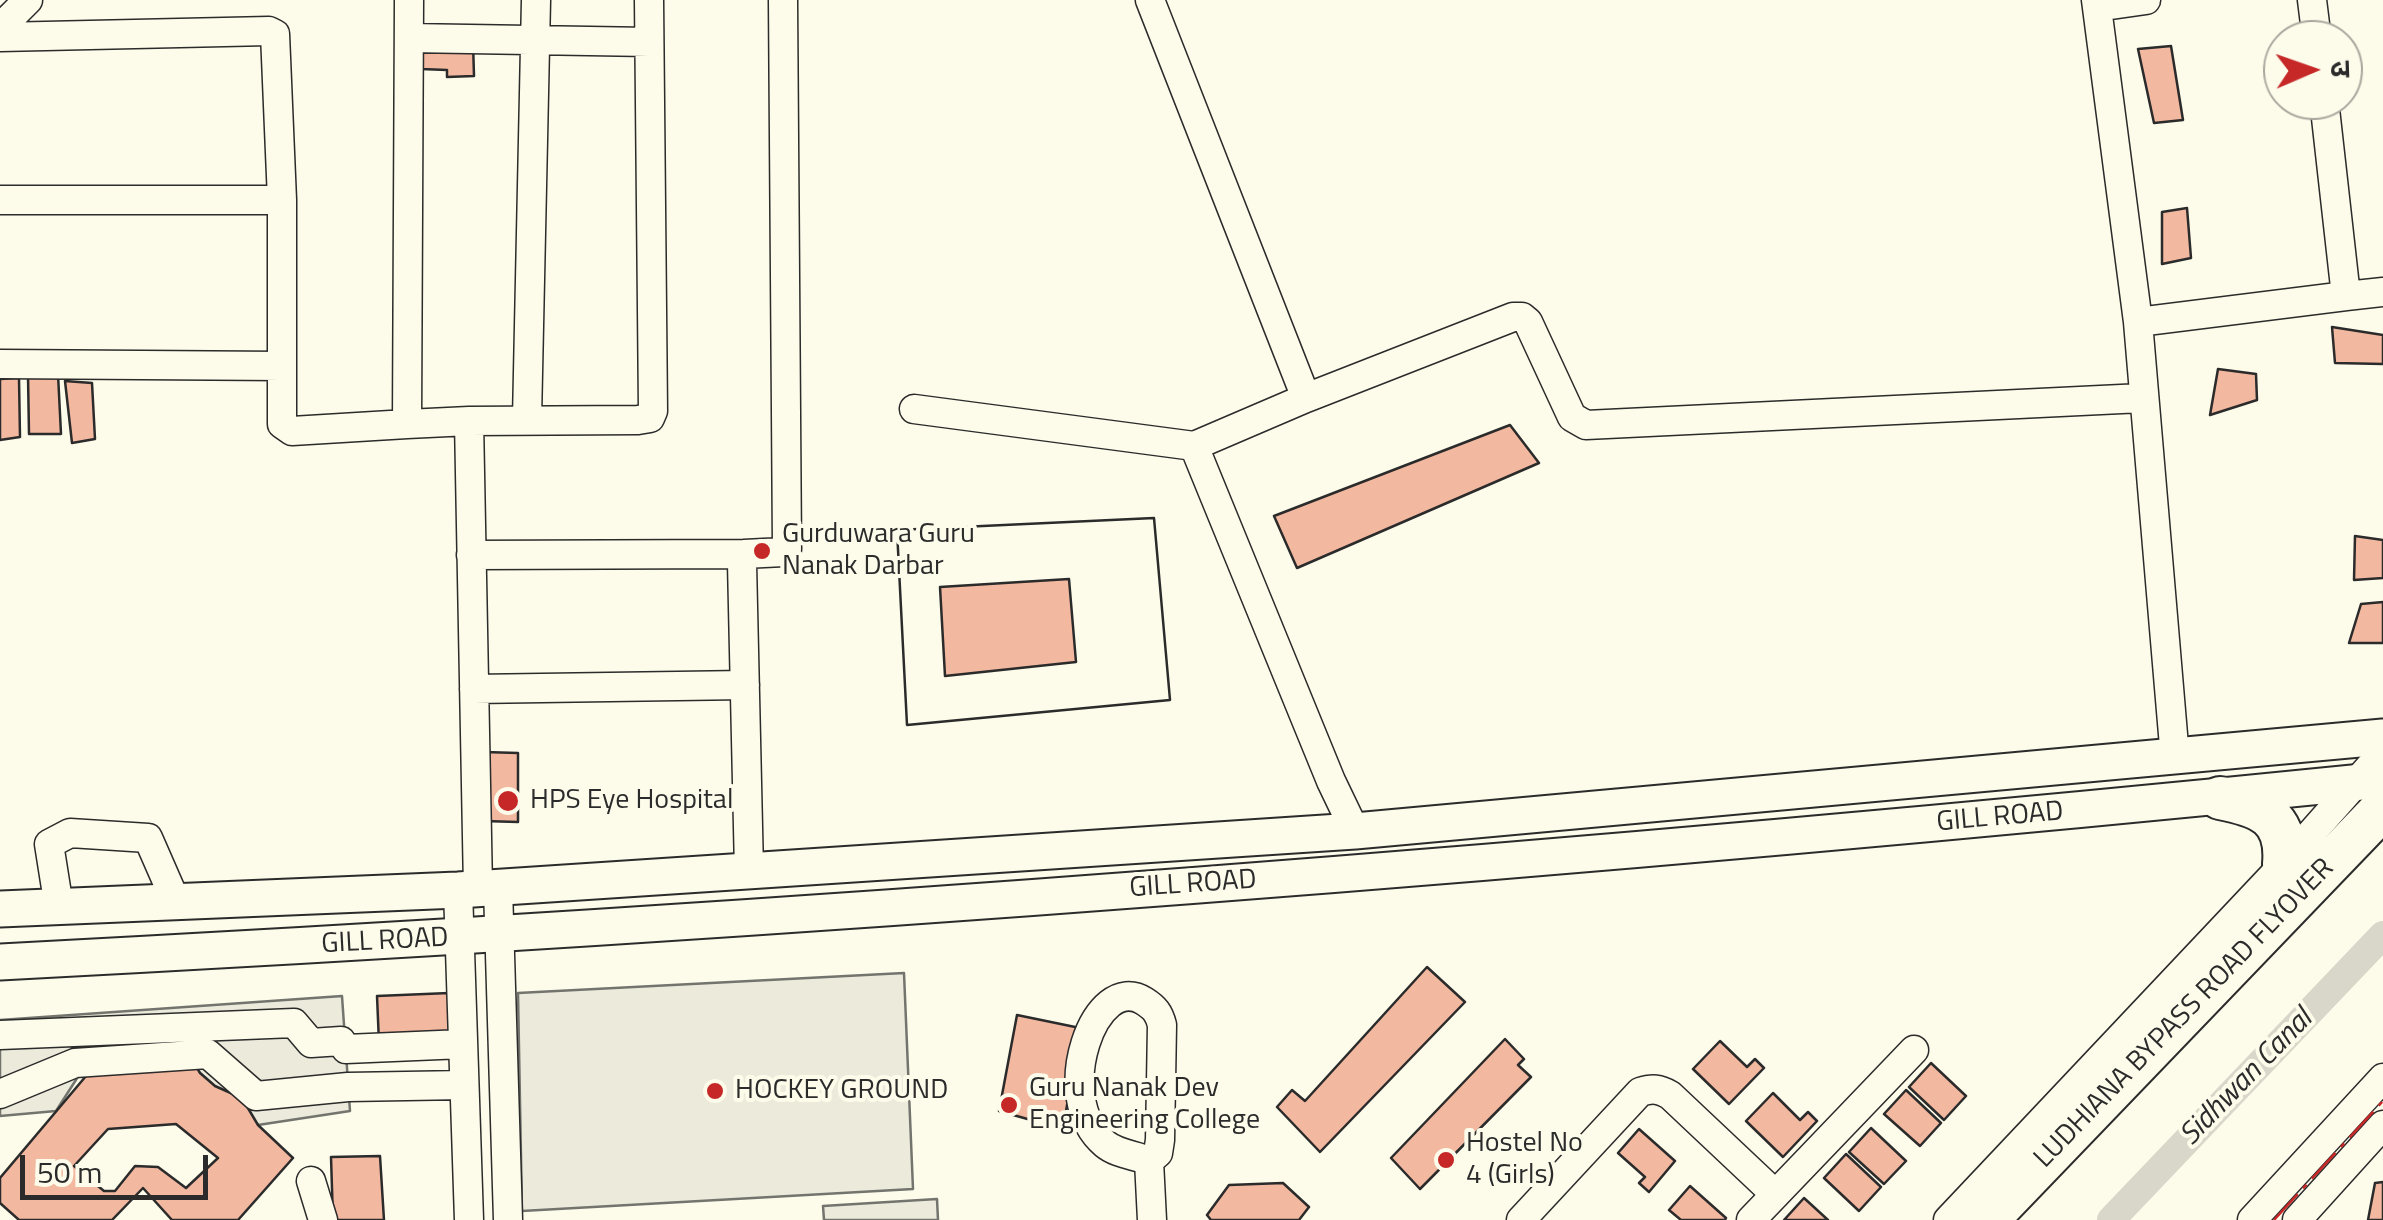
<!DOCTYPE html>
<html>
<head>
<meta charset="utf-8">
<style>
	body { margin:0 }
	#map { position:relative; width:2383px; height:1220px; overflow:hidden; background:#fdfbea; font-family:"Titillium Web","Noto Sans Devanagari",sans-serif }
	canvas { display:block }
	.north { position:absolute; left:2263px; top:20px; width:100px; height:100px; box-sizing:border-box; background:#fdfbea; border:2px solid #a9a89e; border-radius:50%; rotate:88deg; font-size:28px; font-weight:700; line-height:40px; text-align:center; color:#2b2b2b }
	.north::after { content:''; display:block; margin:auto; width:35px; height:45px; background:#c62828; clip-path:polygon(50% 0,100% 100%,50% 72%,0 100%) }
	.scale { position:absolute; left:20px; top:1155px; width:188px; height:45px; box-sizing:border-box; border:5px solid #2b2b2b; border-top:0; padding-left:12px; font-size:30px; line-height:35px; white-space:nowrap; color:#2b2b2b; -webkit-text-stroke:8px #fdfbea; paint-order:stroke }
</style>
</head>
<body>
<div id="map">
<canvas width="2383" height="1220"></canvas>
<div class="north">उ</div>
<div class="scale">50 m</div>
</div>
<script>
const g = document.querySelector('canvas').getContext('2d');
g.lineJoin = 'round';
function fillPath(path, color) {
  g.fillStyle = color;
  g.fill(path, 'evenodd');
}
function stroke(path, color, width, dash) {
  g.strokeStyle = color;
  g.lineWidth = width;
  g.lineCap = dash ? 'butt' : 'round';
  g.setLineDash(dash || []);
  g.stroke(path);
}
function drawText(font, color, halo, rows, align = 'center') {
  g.font = font + ' "Titillium Web",sans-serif';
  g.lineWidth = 8;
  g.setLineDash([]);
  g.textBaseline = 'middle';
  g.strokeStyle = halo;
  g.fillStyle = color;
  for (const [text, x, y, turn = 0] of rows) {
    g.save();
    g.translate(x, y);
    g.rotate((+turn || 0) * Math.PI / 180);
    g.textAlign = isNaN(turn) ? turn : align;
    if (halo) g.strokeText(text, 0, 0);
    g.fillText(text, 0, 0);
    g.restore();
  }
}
const green = new Path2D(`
	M 904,973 L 913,1189 L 522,1211 L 518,993 Z
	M 937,1199 L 938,1220 L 824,1220 L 823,1206 Z`);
fillPath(green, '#ecebdb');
stroke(green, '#74746e', 2.5);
const parking = new Path2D(`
	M 342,996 L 350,1111 L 258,1125 L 200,1073 L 81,1072 L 56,1111 L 0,1116 L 0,1020 Z`);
fillPath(parking, '#eceadb');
stroke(parking, '#74746e', 2.5);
stroke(new Path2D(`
	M 2111,1220 L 2383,935`), '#d8d7c9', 28);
const building = new Path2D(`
	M 422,42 L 473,42 L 474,76 L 447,77 L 447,70 L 421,69 Z
	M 2171,46 L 2183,120 L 2154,123 L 2138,49 Z
	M 2187,208 L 2191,258 L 2162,264 L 2162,212 Z
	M 2332,327 L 2383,335 L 2383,364 L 2335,363 Z
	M 2218,369 L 2256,374 L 2257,400 L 2210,415 Z
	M 58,374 L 61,434 L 29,434 L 28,376 Z
	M 19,378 L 20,437 L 0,440 L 0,379 Z
	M 65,381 L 92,383 L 95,439 L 72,443 Z
	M 1510,425 L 1539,463 L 1297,568 L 1274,516 Z
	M 1154,518 L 1170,700 L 907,725 L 897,530 ZM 1069,579 L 1076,662 L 945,676 L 940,587 Z
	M 1154,518 L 1170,700 L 907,725 L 897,530 Z
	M 2355,536 L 2383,540 L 2383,578 L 2354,580 Z
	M 2383,602 L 2383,643 L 2349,643 L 2361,604 Z
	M 484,752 L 518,753 L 518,822 L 483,821 Z
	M 1427,967 L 1465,1002 L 1320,1152 L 1277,1107 L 1292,1090 L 1305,1101 Z
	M 449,993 L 452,1040 L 379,1043 L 377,996 Z
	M 1017,1015 L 1080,1028 L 1063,1129 L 999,1111 Z
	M 1505,1039 L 1524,1059 L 1518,1065 L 1531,1077 L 1420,1189 L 1391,1158 Z
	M 1720,1041 L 1747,1067 L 1755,1059 L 1764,1068 L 1729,1104 L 1693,1069 Z
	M 190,1056 L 200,1073 L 215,1086 L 242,1098 L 258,1125 L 293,1158 L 238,1220 L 172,1220 L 143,1188 L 112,1220 L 19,1220 L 0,1203 L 0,1178 L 86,1076 L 176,1063 ZM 176,1124 L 218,1158 L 186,1188 L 158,1167 L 135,1166 L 115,1191 L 104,1191 L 74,1166 L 108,1129 Z
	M 1931,1063 L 1966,1096 L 1944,1120 L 1909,1087 Z
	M 1906,1090 L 1941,1123 L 1920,1146 L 1884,1114 Z
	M 1773,1093 L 1800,1120 L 1808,1112 L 1817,1121 L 1783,1157 L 1746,1121 Z
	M 1871,1128 L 1906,1161 L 1884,1184 L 1849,1152 Z
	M 1639,1129 L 1675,1161 L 1649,1192 L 1639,1183 L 1645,1177 L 1618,1153 Z
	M 1846,1154 L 1881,1187 L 1859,1211 L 1824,1178 Z
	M 380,1156 L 384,1220 L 333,1220 L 331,1157 Z
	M 2383,1182 L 2383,1220 L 2368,1220 L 2375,1183 Z
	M 1283,1183 L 1309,1207 L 1299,1220 L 1211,1220 L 1207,1215 L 1229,1185 Z
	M 1690,1186 L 1726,1218 L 1725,1220 L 1681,1220 L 1669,1210 Z
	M 1804,1198 L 1828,1220 L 1784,1220 Z`);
fillPath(building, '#f2b8a0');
stroke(building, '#2b2b2b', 2.5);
const minor = new Path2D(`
	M 409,0 L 407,424 L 469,421
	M 1150,0 L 1306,398
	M 2096,0 L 2138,322 L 2175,758
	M 2312,0 L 2317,40
	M 2097,7 L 2146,0
	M 0,28 L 28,0
	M 0,37 L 269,31 L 275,34 L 282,200 L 282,424 L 292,431 L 407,424
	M 409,38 L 649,42
	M 0,200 L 282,200
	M 2346,296 L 2383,292
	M 2138,322 L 2346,296 L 2324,100
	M 0,364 L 282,366
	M 914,409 L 1194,446
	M 527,419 L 536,0
	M 471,555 L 744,554
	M 474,689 L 745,685
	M 1355,831 L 1331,781 L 1194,446 L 1306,398 L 1513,317 L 1522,317 L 1528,322 L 1572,417 L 1586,425 L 2142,398
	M 749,871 L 742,563 L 744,554 L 784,552 L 787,549 L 783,0
	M 498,888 L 508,1220
	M 478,889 L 469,421 L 638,420 L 650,418 L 653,411 L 649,0
	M 458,890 L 469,1220
	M 59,907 L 49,844 L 70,833 L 148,838 L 176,902
	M 0,1035 L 294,1023 L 311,1043 L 341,1041 L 346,1049 L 463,1044
	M 0,1094 L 75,1063 L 208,1054 L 256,1096 L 348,1087 L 464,1085
	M 1149,1161 C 1135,1155 1117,1154 1105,1144 C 1049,1097 1096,970 1144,1001 C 1155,1008 1159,1013 1162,1025 L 1160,1140 L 1158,1153 L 1149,1161 L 1152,1220
	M 311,1181 L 323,1220
	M 1521,1220 L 1640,1092 C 1653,1088 1659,1089 1670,1095 L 1775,1194
	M 1751,1220 L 1914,1050
	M 1948,1220 L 2284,864 L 2383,752
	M 2252,1220 L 2383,1078
	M 2297,1220 L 2383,1125`);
const major = new Path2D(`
	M 0,909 L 458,890 L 1355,831 L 2383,737
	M 0,962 C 796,921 1590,860 2383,780`);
const highway = new Path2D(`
	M 2220,798 C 2262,806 2288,817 2284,864
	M 1987,1220 L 2383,808`);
stroke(minor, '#2b2b2b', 31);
stroke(major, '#2b2b2b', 39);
stroke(highway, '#2b2b2b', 46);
stroke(minor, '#fdfbea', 28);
stroke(major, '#fdfbea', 35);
stroke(highway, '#fdfbea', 42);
stroke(new Path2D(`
	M 2274,1220 L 2383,1101`), '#c62828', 2.5, [35, 8, 5, 8]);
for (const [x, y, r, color] of [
	[762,551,10,"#c62828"],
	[508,801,12,"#c62828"],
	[715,1091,10,"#c62828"],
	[1009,1105,10,"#c62828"],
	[1446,1160,10,"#c62828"]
]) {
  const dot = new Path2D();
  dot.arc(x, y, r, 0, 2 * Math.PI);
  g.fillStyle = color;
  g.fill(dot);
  stroke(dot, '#fdfbea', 4);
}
drawText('28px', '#2b2b2b', '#fdfbea', [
	["Gurduwara Guru",782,535],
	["Nanak Darbar",782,567],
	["HPS Eye Hospital",530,801],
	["Guru Nanak Dev",1029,1089],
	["Engineering College",1029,1121],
	["HOCKEY GROUND",735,1091],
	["Hostel No",1466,1144],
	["4 (Girls)",1466,1176]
], 'left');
drawText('28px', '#2b2b2b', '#fdfbea', [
	["GILL ROAD",2000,818,-5],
	["GILL ROAD",1193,885,-4],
	["GILL ROAD",385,942,-3],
	["LUDHIANA BYPASS ROAD FLYOVER",2185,1014,-46]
]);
drawText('italic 30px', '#2b2b2b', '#fdfbea', [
	["Sidhwan Canal",2247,1078,-46]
]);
</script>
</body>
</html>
